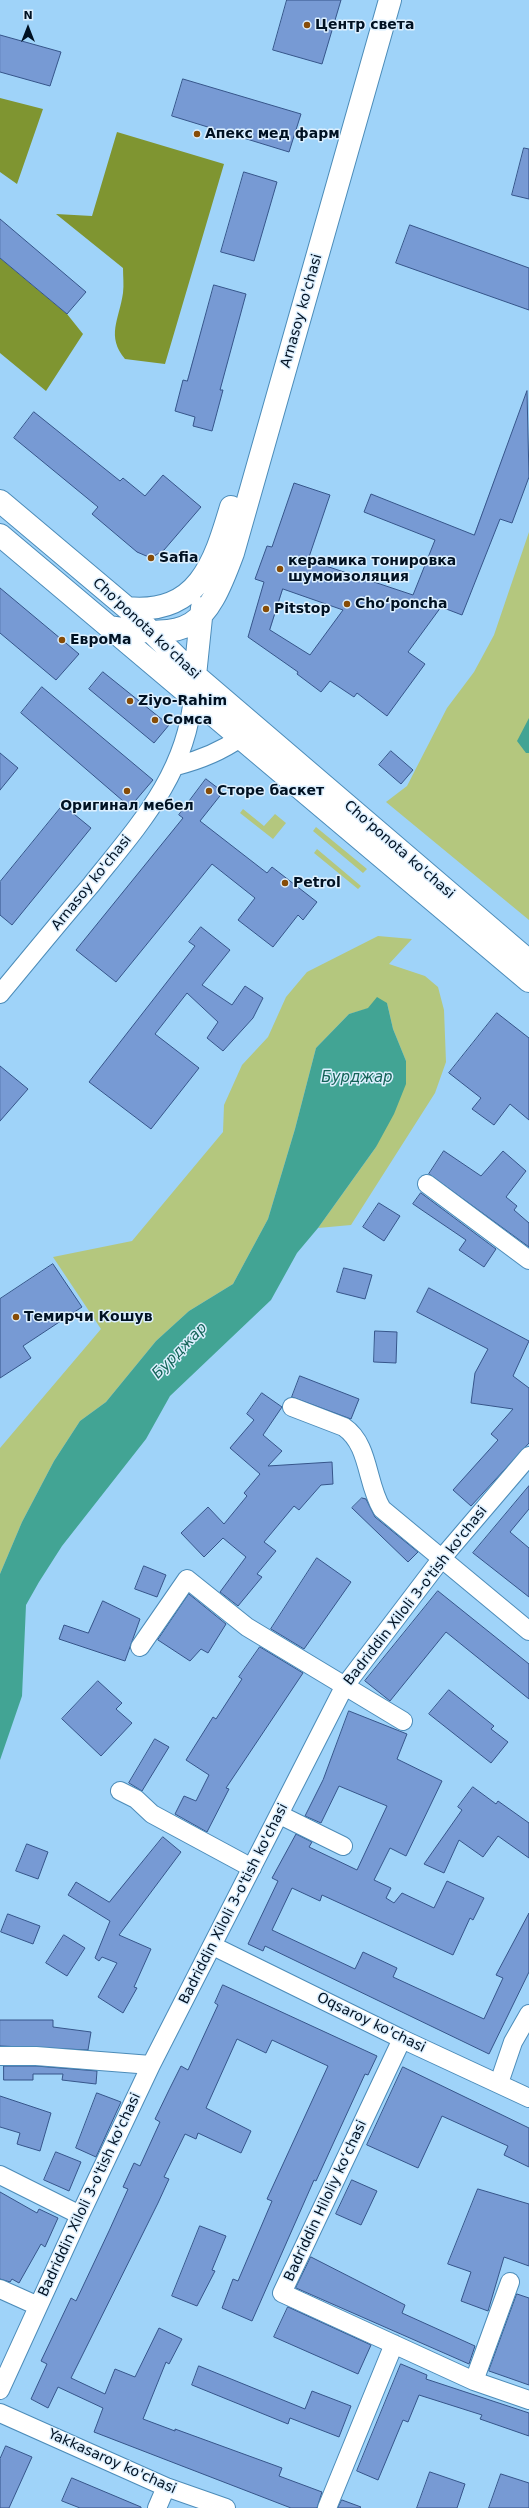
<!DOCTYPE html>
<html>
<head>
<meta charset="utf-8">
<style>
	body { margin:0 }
	#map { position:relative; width:529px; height:2508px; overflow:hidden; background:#9fd3f9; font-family:"DejaVu Sans",sans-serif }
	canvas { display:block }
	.north { position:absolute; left:8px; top:8px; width:40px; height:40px; -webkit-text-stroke:3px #dceffe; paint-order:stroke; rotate:0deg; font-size:11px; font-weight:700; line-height:16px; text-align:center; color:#012 }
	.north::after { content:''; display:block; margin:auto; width:14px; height:18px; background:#012; clip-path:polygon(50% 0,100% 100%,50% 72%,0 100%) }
</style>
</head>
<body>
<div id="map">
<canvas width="529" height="2508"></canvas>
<div class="north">N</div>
</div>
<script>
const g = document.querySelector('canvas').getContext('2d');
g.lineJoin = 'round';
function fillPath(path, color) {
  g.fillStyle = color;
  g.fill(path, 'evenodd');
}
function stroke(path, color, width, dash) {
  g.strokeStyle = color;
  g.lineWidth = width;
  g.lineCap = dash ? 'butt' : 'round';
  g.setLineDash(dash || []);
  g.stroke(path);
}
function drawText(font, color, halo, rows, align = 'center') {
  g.font = font + ' "DejaVu Sans",sans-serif';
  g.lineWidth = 3;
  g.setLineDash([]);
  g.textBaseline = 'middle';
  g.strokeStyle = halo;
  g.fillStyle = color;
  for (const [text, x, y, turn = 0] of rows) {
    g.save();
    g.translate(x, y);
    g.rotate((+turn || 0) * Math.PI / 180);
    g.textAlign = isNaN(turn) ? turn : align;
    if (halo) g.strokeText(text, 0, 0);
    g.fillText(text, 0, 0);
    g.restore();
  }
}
fillPath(new Path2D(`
	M 529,532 L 529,920 L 386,802 L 407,786 L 447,708 L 474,672 L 494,635 Z
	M 243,809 L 264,826 L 275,814 L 286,823 L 273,839 L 240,813 Z
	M 316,827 L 367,869 L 363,873 L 313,831 Z
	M 317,849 L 361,886 L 358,889 L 314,853 Z
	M 378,936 L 412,939 L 389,964 L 425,976 L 438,987 L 444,1010 L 446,1062 L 435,1093 L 351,1225 L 318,1228 L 376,1147 L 406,1061 L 393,1029 L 387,1003 L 349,1014 L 316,1048 L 295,1129 L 268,1219 L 233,1284 L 189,1311 L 156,1341 L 106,1402 L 80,1421 L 54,1461 L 22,1522 L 0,1574 L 0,1448 L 101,1329 L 53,1257 L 132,1241 L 223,1132 L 224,1105 L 242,1065 L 268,1037 L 286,997 L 307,972 Z`), '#b4c77e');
fillPath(new Path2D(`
	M 0,98 L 43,109 L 17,184 L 0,172 Z
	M 117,132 L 224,164 L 165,364 L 125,359 C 106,336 119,320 123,293 C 124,285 123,276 123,268 L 56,214 L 92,216 Z
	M 0,258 L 67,314 L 83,334 L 46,391 L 0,353 Z`), '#7f9531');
fillPath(new Path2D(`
	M 529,718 L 529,753 L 526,753 L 517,741 Z
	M 377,997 L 387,1003 L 393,1029 L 406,1061 L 406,1084 L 394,1114 L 376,1147 L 318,1228 L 297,1253 L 271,1300 L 170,1396 L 146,1439 L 62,1546 L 39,1582 L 26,1605 L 22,1696 L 0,1760 L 0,1574 L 22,1522 L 54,1461 L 80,1421 L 106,1402 L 156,1341 L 189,1311 L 233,1284 L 268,1219 L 295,1129 L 316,1048 L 349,1014 L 368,1008 Z`), '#42a494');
const building = new Path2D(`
	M 287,0 L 341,0 L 322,64 L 273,50 Z
	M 0,35 L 61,52 L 50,86 L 0,72 Z
	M 183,79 L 301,114 L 289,152 L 172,116 Z
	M 524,148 L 529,149 L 529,199 L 512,195 Z
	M 244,172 L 277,182 L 254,261 L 221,252 Z
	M 0,219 L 86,292 L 67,314 L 0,258 Z
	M 410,225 L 529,268 L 529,310 L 396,263 Z
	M 214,285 L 246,294 L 220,390 L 223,390 L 212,431 L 193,426 L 195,417 L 175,411 L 183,380 L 187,381 Z
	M 527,391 L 529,477 L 512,523 L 500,519 L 462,615 L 441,607 L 408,652 L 425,664 L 387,716 L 357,693 L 354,697 L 330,681 L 321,692 L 297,674 L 298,672 L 248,637 L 264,582 L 255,579 L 267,546 L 272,547 L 294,483 L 330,495 L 308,560 L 413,595 L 435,540 L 364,512 L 371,494 L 474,535 ZM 283,589 L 343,610 L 310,655 L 270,630 Z
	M 34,412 L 120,481 L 123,478 L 145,496 L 163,475 L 201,507 L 164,550 L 151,558 L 137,552 L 92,514 L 98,507 L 14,438 Z
	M 0,588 L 79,654 L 56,680 L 0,633 Z
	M 103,672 L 169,725 L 154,743 L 89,689 Z
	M 42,687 L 153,780 L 130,807 L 21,713 Z
	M 391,751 L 413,770 L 401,784 L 379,765 Z
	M 0,753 L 18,768 L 0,790 Z
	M 206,779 L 223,792 L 200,821 L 267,873 L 272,867 L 317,902 L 303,920 L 298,915 L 273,947 L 238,920 L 255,898 L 212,864 L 116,982 L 76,950 L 183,818 L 179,815 Z
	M 63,805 L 91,828 L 12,925 L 0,915 L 0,882 Z
	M 201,927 L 230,950 L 202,985 L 232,1005 L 245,986 L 263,998 L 253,1018 L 223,1051 L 207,1038 L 218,1022 L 187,993 L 155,1034 L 199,1068 L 151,1129 L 89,1082 L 195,946 L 189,942 Z
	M 497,1013 L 529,1038 L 529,1120 L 510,1104 L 494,1125 L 472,1109 L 481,1098 L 449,1073 Z
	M 0,1066 L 28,1089 L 0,1121 Z
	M 444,1151 L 481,1176 L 503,1151 L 526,1171 L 506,1197 L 517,1206 L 514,1210 L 529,1223 L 529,1247 L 429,1174 Z
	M 421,1193 L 496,1249 L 484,1267 L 459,1250 L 466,1240 L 413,1204 Z
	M 379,1203 L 400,1216 L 384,1241 L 363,1227 Z
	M 53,1264 L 82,1307 L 23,1346 L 31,1358 L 0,1378 L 0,1299 Z
	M 344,1268 L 372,1275 L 365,1299 L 337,1292 Z
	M 429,1288 L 529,1341 L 513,1376 L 529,1388 L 529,1443 L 471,1506 L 453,1490 L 498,1440 L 491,1434 L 513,1409 L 471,1403 L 475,1373 L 488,1349 L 417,1312 Z
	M 375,1331 L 397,1332 L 396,1363 L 374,1362 Z
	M 300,1376 L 359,1399 L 351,1419 L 292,1397 Z
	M 262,1393 L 282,1407 L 263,1435 L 282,1451 L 268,1466 L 332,1462 L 333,1484 L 321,1485 L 299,1510 L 294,1506 L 264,1542 L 276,1551 L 257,1574 L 262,1577 L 238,1606 L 220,1592 L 246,1557 L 223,1538 L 204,1557 L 181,1533 L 208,1507 L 224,1524 L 247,1496 L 244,1493 L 260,1474 L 230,1448 L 254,1420 L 247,1414 Z
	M 529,1486 L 529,1509 L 510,1532 L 529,1548 L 529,1597 L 473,1553 Z
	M 362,1498 L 366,1499 L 375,1517 L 418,1552 L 408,1562 L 352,1508 Z
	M 317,1558 L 351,1582 L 304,1649 L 271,1629 Z
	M 144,1566 L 166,1575 L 157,1597 L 135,1589 Z
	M 438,1591 L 529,1664 L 529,1699 L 446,1632 L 390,1701 L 365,1681 Z
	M 189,1594 L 226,1624 L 208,1653 L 201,1649 L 190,1661 L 158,1640 Z
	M 103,1601 L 140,1619 L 125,1661 L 59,1639 L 64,1625 L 88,1633 Z
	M 260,1647 L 303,1673 L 226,1788 L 229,1789 L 207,1832 L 175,1814 L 184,1796 L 196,1801 L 209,1775 L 186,1760 L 213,1717 L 216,1719 L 242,1679 L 239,1677 Z
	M 98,1681 L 122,1703 L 116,1709 L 132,1723 L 101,1756 L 62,1719 Z
	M 449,1690 L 494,1726 L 491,1729 L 508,1742 L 491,1763 L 429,1714 Z
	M 349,1711 L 407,1734 L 397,1759 L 442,1781 L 406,1856 L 390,1848 L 374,1880 L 391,1888 L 386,1898 L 394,1903 L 402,1893 L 434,1908 L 447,1881 L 484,1898 L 473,1920 L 470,1918 L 453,1955 L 322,1895 L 320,1901 L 292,1888 L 272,1930 L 355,1969 L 363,1952 L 397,1968 L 393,1977 L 484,2019 L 503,1978 L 496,1975 L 529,1913 L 529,1972 L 489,2054 L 265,1946 L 263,1951 L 248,1944 L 278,1881 L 272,1878 L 296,1834 L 312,1842 L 309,1847 L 357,1870 L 387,1806 L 339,1786 L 321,1823 L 305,1816 L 323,1780 Z
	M 155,1739 L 169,1747 L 142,1791 L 129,1783 Z
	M 473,1787 L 496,1804 L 498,1801 L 529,1823 L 529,1858 L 498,1836 L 483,1857 L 459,1840 L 444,1873 L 424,1864 L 462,1810 L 458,1807 Z
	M 163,1837 L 181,1852 L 119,1935 L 151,1949 L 134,1987 L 137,1988 L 123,2013 L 98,1997 L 117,1963 L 102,1957 L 99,1961 L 95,1958 L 110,1921 L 68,1895 L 76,1882 L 109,1902 Z
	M 27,1844 L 48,1852 L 38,1879 L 16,1871 Z
	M 8,1914 L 40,1926 L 33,1944 L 1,1932 Z
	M 64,1935 L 85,1948 L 67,1976 L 46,1963 Z
	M 223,1985 L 377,2056 L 368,2075 L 365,2074 L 316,2181 L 314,2180 L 252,2321 L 222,2308 L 233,2279 L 238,2281 L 272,2201 L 267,2199 L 328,2066 L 272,2040 L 266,2053 L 237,2039 L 206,2108 L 251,2131 L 241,2153 L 198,2133 L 196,2139 L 185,2134 L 164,2177 L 169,2179 L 158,2203 L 71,2378 L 105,2394 L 115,2369 L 135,2377 L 159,2328 L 182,2339 L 169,2364 L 166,2362 L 143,2419 L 175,2431 L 175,2429 L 282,2468 L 279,2476 L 322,2492 L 317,2508 L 291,2508 L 94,2432 L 103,2408 L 58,2387 L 48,2408 L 31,2399 L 47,2364 L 41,2361 L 71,2298 L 76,2301 L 109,2231 L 128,2189 L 123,2187 L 134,2163 L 140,2166 L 160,2122 L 155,2119 L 169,2090 L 181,2066 L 188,2070 L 218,2005 L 215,2003 Z
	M 0,2020 L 53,2020 L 53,2027 L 91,2032 L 88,2050 L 0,2046 Z
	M 4,2066 L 36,2066 L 97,2071 L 96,2084 L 62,2080 L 63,2074 L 33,2074 L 33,2080 L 4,2080 Z
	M 403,2067 L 529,2128 L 529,2167 L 504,2155 L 508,2146 L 442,2116 L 418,2168 L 367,2145 Z
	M 97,2093 L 121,2102 L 96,2157 L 76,2148 Z
	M 0,2096 L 51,2113 L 40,2151 L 17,2144 L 20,2133 L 0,2127 Z
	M 56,2152 L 81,2162 L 69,2191 L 44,2180 Z
	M 352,2180 L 377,2191 L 361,2225 L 336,2214 Z
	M 478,2189 L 529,2204 L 529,2266 L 504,2257 L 488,2311 L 461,2301 L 471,2272 L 448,2264 Z
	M 0,2192 L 37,2213 L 39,2209 L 58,2218 L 45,2247 L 41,2244 L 19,2283 L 12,2279 L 10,2282 L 0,2279 Z
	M 200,2226 L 226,2236 L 212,2270 L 215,2271 L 197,2306 L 172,2296 Z
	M 311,2257 L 405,2305 L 402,2313 L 475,2346 L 469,2364 L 296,2288 Z
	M 517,2294 L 529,2298 L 529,2385 L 489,2371 Z
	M 288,2307 L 371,2345 L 358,2374 L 274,2337 Z
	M 401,2364 L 427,2375 L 426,2379 L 529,2413 L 529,2436 L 480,2419 L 482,2415 L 419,2395 L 408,2422 L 403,2420 L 378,2480 L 357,2471 Z
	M 199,2366 L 305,2409 L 312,2391 L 351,2406 L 339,2437 L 290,2418 L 288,2424 L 192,2385 Z
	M 6,2446 L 32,2457 L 9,2508 L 0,2508 L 0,2459 Z
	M 430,2472 L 465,2484 L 457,2508 L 417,2508 Z
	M 501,2474 L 529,2483 L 529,2508 L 489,2508 Z
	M 72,2478 L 141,2507 L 141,2508 L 80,2508 L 62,2501 Z
	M 342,2500 L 361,2507 L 360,2508 L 338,2508 Z`);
fillPath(building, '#779ad4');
stroke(building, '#36558a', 1);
const street = new Path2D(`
	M 176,766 C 200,760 220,752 240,738
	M 0,994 C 30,958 60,921 91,885 C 138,826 186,775 193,697
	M 427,1184 L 529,1260
	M 292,1407 L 344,1427 C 370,1445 366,1483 382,1509 L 529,1631
	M 140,1647 L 187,1579 L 247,1627 L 403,1721
	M 120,1791 L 136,1799 L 152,1814 L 252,1868
	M 280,1815 L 343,1846
	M 213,1946 L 402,2039 L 529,2098
	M 402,2039 L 282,2293 L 474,2381 L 529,2400
	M 0,2056 L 36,2056 L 151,2065
	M 499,2083 L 513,2042 L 529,2014
	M 0,2175 L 80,2215
	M 0,2289 L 38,2306
	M 474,2381 L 510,2282
	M 0,2390 L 80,2215 L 151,2065 L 344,1687 L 442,1558 L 529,1456
	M 0,2413 L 166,2487 L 226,2508
	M 157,2508 L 166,2487
	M 327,2508 L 394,2344`);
const secondary = new Path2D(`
	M 0,501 L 127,608 L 195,675 L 529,961
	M 0,535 L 529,981
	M 127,608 C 198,615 214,564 231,507
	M 110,627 C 191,640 205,629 233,553 L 390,0
	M 194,685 L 202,608`);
stroke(street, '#4c8cb9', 20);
stroke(secondary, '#4c8cb9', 24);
stroke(street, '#fff', 18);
stroke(secondary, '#fff', 22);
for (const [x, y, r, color] of [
	[307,25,4,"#874c07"],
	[197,134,4,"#874c07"],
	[151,558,4,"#874c07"],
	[280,569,4,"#874c07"],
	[347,604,4,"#874c07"],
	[266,609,4,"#874c07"],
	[62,640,4,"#874c07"],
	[130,701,4,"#874c07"],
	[155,720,4,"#874c07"],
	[127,791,4,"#874c07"],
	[209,791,4,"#874c07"],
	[285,883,4,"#874c07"],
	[16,1317,4,"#874c07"]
]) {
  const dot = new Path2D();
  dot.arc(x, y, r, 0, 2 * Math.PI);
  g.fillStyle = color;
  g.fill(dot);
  stroke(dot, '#dceffe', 1.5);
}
drawText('bold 14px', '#012', '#dceffe', [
	["Центр света",315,25],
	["Апекс мед фарм",205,134],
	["Safia",159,558],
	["керамика тонировка",288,561],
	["шyмоизоляция",288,577],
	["Choʻponcha",355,604],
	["Pitstop",274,609],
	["ЕвроМа",70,640],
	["Ziyo-Rahim",138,701],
	["Сомса",163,720],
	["Сторе баскет",217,791],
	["Оригинал мебел",127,806,"center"],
	["Petrol",293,883],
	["Темирчи Кошув",24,1317]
], 'left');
drawText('14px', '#012', '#dceffe', [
	["Arnasoy ko'chasi",302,311,-74],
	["Cho'ponota ko'chasi",146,629,43],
	["Cho'ponota ko'chasi",399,850,41],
	["Arnasoy ko'chasi",92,883,-51],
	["Badriddin Xiloli 3-o'tish ko'chasi",416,1596,-52],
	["Badriddin Xiloli 3-o'tish ko'chasi",234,1904,-63],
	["Oqsaroy ko'chasi",371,2023,26],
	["Badriddin Xiloli 3-o'tish ko'chasi",90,2195,-65],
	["Badriddin Hiloliy koʻchasi",326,2201,-65],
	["Yakkasaroy ko'chasi",112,2462,24]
]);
drawText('italic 15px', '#156459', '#dceffe', [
	["Бурджар",357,1078],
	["Бурджар",180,1351,-46]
]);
</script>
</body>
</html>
